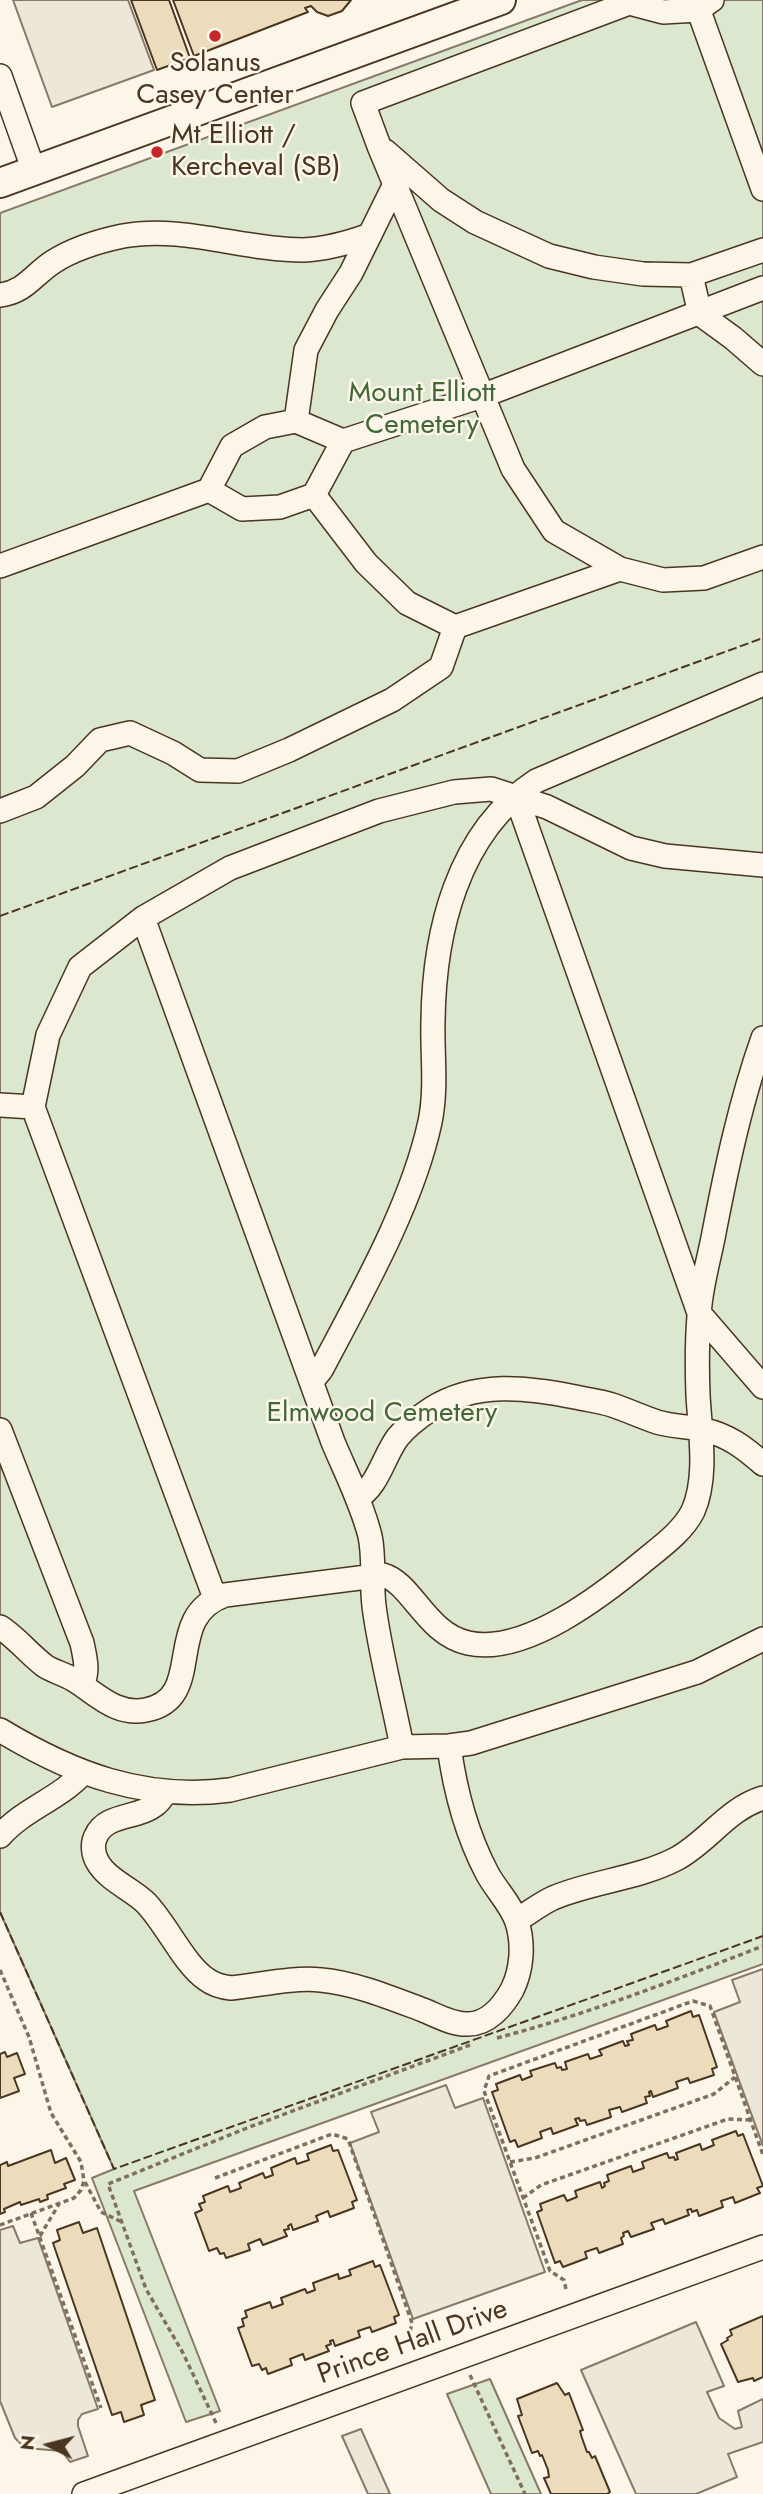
<!DOCTYPE html>
<html>
<head>
<meta charset="utf-8">
<style>
	body { margin:0 }
	#map { position:relative; width:763px; height:2494px; overflow:hidden; background:#fbf6e9; font-family:Jost,sans-serif }
	canvas { display:block }
	.north { position:absolute; left:14px; top:2410px; width:70px; height:70px; -webkit-text-stroke:5px #fbf6e9; paint-order:stroke; rotate:276deg; font-size:19px; font-weight:700; line-height:28px; text-align:center; color:#4a3520 }
	.north::after { content:''; display:block; margin:auto; width:24px; height:32px; background:#4a3520; clip-path:polygon(50% 0,100% 100%,50% 72%,0 100%) }
</style>
</head>
<body>
<div id="map">
<canvas width="763" height="2494"></canvas>
<div class="north">N</div>
</div>
<script>
const g = document.querySelector('canvas').getContext('2d');
g.lineJoin = 'round';
function fillPath(path, color) {
  g.fillStyle = color;
  g.fill(path, 'evenodd');
}
function stroke(path, color, width, dash) {
  g.strokeStyle = color;
  g.lineWidth = width;
  g.lineCap = dash ? 'butt' : 'round';
  g.setLineDash(dash || []);
  g.stroke(path);
}
function drawText(font, color, halo, rows, align = 'center') {
  g.font = font + ' Jost,sans-serif';
  g.lineWidth = 5;
  g.setLineDash([]);
  g.textBaseline = 'middle';
  g.strokeStyle = halo;
  g.fillStyle = color;
  for (const [text, x, y, turn = 0] of rows) {
    g.save();
    g.translate(x, y);
    g.rotate((+turn || 0) * Math.PI / 180);
    g.textAlign = isNaN(turn) ? turn : align;
    if (halo) g.strokeText(text, 0, 0);
    g.fillText(text, 0, 0);
    g.restore();
  }
}
const green = new Path2D(`
	M 582,0 L 763,0 L 763,1964 L 134,2191 L 220,2411 L 186,2422 L 92,2178 L 114,2169 L 0,1912 L 0,213 Z
	M 490,2379 L 541,2494 L 491,2494 L 447,2394 Z`);
fillPath(green, '#dce7d0');
stroke(green, '#887966', 2);
const parking = new Path2D(`
	M 13,0 L 128,0 L 154,70 L 52,107 Z
	M 763,1969 L 763,2146 L 714,2012 L 740,2002 L 732,1980 Z
	M 446,2085 L 455,2108 L 483,2098 L 545,2272 L 413,2319 L 350,2143 L 379,2132 L 371,2112 Z
	M 13,2226 L 20,2243 L 38,2238 L 98,2409 L 82,2414 L 78,2420 L 78,2426 L 88,2456 L 70,2462 L 62,2451 L 25,2448 L 15,2438 L 0,2401 L 0,2230 Z
	M 696,2322 L 724,2386 L 707,2392 L 719,2418 L 735,2429 L 742,2427 L 738,2411 L 763,2399 L 763,2442 L 728,2454 L 737,2477 L 696,2494 L 636,2494 L 581,2370 Z
	M 361,2429 L 390,2494 L 368,2494 L 342,2436 Z`);
fillPath(parking, '#ede7d9');
stroke(parking, '#887966', 2);
const building = new Path2D(`
	M 131,0 L 169,0 L 190,58 L 157,70 Z
	M 173,0 L 351,0 L 342,11 L 328,16 L 317,12 L 311,6 L 305,8 L 308,12 L 194,56 Z
	M 691,2011 L 693,2017 L 699,2015 L 717,2067 L 712,2069 L 714,2075 L 690,2083 L 688,2078 L 676,2082 L 678,2088 L 653,2097 L 651,2091 L 649,2092 L 650,2096 L 645,2097 L 647,2103 L 622,2112 L 620,2107 L 609,2110 L 611,2117 L 587,2125 L 585,2120 L 580,2121 L 579,2118 L 575,2119 L 578,2125 L 553,2134 L 551,2128 L 540,2132 L 542,2138 L 518,2147 L 515,2140 L 510,2142 L 492,2092 L 498,2090 L 496,2084 L 520,2075 L 522,2080 L 532,2076 L 530,2071 L 555,2063 L 557,2068 L 561,2067 L 562,2070 L 567,2069 L 565,2062 L 588,2054 L 590,2059 L 602,2055 L 599,2050 L 623,2041 L 625,2046 L 629,2045 L 627,2041 L 633,2040 L 631,2034 L 655,2025 L 657,2030 L 668,2026 L 666,2021 Z
	M 5,2052 L 7,2057 L 17,2053 L 25,2074 L 14,2078 L 19,2091 L 0,2098 L 0,2054 Z
	M 736,2131 L 738,2136 L 743,2134 L 763,2186 L 757,2188 L 760,2193 L 735,2203 L 733,2197 L 721,2201 L 723,2207 L 699,2216 L 697,2210 L 692,2212 L 691,2209 L 687,2210 L 689,2215 L 665,2224 L 663,2219 L 651,2223 L 654,2229 L 631,2237 L 628,2231 L 623,2233 L 624,2236 L 621,2238 L 623,2244 L 599,2253 L 597,2248 L 585,2252 L 587,2258 L 563,2267 L 560,2261 L 555,2263 L 537,2212 L 542,2210 L 540,2204 L 564,2195 L 567,2201 L 577,2197 L 575,2191 L 600,2182 L 602,2188 L 605,2186 L 604,2183 L 609,2181 L 607,2175 L 631,2166 L 633,2172 L 644,2168 L 642,2162 L 667,2153 L 669,2158 L 674,2157 L 675,2160 L 678,2159 L 676,2153 L 700,2144 L 702,2150 L 714,2145 L 712,2140 Z
	M 331,2145 L 333,2151 L 338,2150 L 357,2200 L 352,2202 L 354,2208 L 330,2217 L 328,2211 L 316,2216 L 318,2221 L 293,2230 L 291,2224 L 288,2226 L 289,2229 L 284,2230 L 287,2236 L 263,2245 L 260,2239 L 248,2244 L 250,2250 L 226,2258 L 224,2253 L 220,2254 L 217,2248 L 209,2251 L 195,2213 L 202,2210 L 199,2204 L 205,2202 L 203,2196 L 228,2186 L 230,2192 L 241,2188 L 239,2183 L 263,2173 L 265,2178 L 273,2175 L 271,2168 L 295,2158 L 297,2164 L 309,2160 L 307,2154 Z
	M 51,2150 L 55,2163 L 66,2158 L 75,2180 L 64,2184 L 66,2188 L 47,2195 L 48,2199 L 40,2202 L 39,2199 L 21,2205 L 20,2202 L 4,2209 L 5,2212 L 0,2214 L 0,2165 L 7,2162 L 8,2166 Z
	M 79,2222 L 83,2233 L 97,2228 L 155,2400 L 141,2405 L 144,2415 L 124,2422 L 121,2412 L 112,2415 L 53,2243 L 60,2240 L 57,2230 Z
	M 373,2261 L 375,2267 L 380,2265 L 399,2315 L 394,2317 L 396,2323 L 372,2332 L 370,2327 L 358,2331 L 360,2337 L 335,2346 L 333,2340 L 330,2341 L 331,2344 L 326,2346 L 329,2351 L 305,2360 L 303,2354 L 290,2359 L 292,2365 L 268,2374 L 266,2368 L 262,2370 L 259,2364 L 252,2366 L 238,2328 L 244,2326 L 242,2319 L 247,2317 L 245,2311 L 270,2302 L 272,2308 L 283,2304 L 281,2298 L 305,2289 L 307,2293 L 315,2290 L 313,2283 L 338,2274 L 339,2279 L 351,2275 L 349,2270 Z
	M 763,2316 L 763,2377 L 754,2381 L 753,2378 L 738,2382 L 721,2344 L 728,2340 L 727,2338 L 732,2335 L 730,2330 Z
	M 557,2383 L 565,2395 L 569,2393 L 583,2430 L 580,2431 L 582,2438 L 587,2452 L 589,2452 L 592,2458 L 595,2456 L 610,2492 L 607,2494 L 551,2494 L 544,2478 L 549,2477 L 548,2470 L 542,2455 L 540,2456 L 538,2451 L 532,2453 L 518,2416 L 522,2415 L 517,2399 Z`);
fillPath(building, '#ecdcbc');
stroke(building, '#4a3520', 2);
const minor = new Path2D(`
	M 695,0 L 763,189
	M 712,0 L 698,10 L 663,12 L 629,3 L 363,103 L 379,146 L 513,469 L 554,531 L 620,569 L 663,580 L 704,578 L 763,557
	M 0,76 L 34,171
	M 385,151 L 441,200 L 475,222 L 549,256 L 594,267 L 643,274 L 691,275 L 763,250
	M 691,275 L 700,314 L 733,338 L 763,364
	M 0,295 C 25,292 33,275 53,262 C 73,249 99,241 123,236 C 183,225 243,250 303,250 C 327,249 348,243 370,235
	M 296,421 L 306,350 L 327,310 L 351,273 L 395,184
	M 209,490 L 232,446 L 265,427 L 296,421 L 343,441
	M 314,495 L 366,563 L 407,603 L 455,627
	M 0,566 L 209,490 L 242,509 L 280,507 L 314,495 L 343,441 L 482,396 L 763,288
	M 516,796 L 699,1313 L 763,1387
	M 0,811 L 36,797 L 75,766 L 100,740 L 130,733 L 173,753 L 200,770 L 238,771 L 289,750 L 392,700 L 441,667 L 455,627 L 620,569
	M 143,918 L 333,1442 C 346,1473 362,1504 370,1536 C 375,1559 371,1582 374,1606 C 380,1653 393,1700 402,1747
	M 0,1105 L 33,1107
	M 312,1381 L 321,1370 C 361,1294 412,1205 430,1122 C 437,1088 432,1054 433,1021 C 434,933 457,833 536,781 L 763,684
	M 0,1430 L 82,1643 C 85,1658 89,1671 82,1685
	M 357,1498 C 378,1487 384,1455 398,1437 C 407,1426 419,1417 431,1409 C 475,1381 527,1387 575,1397 C 588,1400 600,1401 612,1405 C 627,1410 642,1417 657,1422 C 673,1427 689,1426 704,1430 C 728,1435 745,1448 763,1464
	M 215,1598 L 33,1107 L 48,1035 L 80,967 L 143,918 L 230,868 L 379,811 L 454,792 L 491,789 L 547,807 L 631,848 L 665,856 L 763,865
	M 0,1627 C 17,1638 29,1654 45,1666 C 54,1672 65,1674 74,1680 C 97,1694 116,1716 146,1710 C 208,1698 161,1617 225,1595 L 383,1575 C 412,1583 426,1634 468,1643 C 525,1656 604,1594 645,1560 C 662,1546 683,1531 693,1511 C 708,1477 700,1432 698,1395 C 697,1369 697,1342 699,1316 C 700,1290 708,1263 713,1238 C 726,1170 740,1103 763,1038
	M 0,1730 C 73,1774 144,1801 230,1790 L 402,1747 L 449,1746 L 471,1743 L 697,1672 L 763,1639
	M 166,1792 C 163,1796 160,1801 156,1804 C 139,1819 106,1813 96,1836 C 92,1843 93,1854 97,1861 C 107,1880 132,1889 146,1903 C 167,1925 184,1964 206,1979 C 214,1985 222,1987 231,1988 C 260,1985 292,1977 321,1980 C 355,1983 391,1998 423,2010 C 436,2015 453,2025 468,2024 C 488,2024 503,2006 512,1990 C 522,1970 524,1944 517,1922 C 511,1904 496,1890 487,1873 C 466,1833 455,1791 449,1746
	M 0,1836 C 24,1809 59,1799 83,1773
	M 517,1920 C 529,1913 540,1904 553,1898 C 593,1881 637,1879 676,1859 C 708,1842 727,1809 763,1798
	M 84,2494 L 763,2247`);
const major = new Path2D(`
	M 0,183 L 501,0`);
stroke(minor, '#4a3520', 26);
stroke(major, '#4a3520', 32);
stroke(new Path2D(`
	M 0,1970 L 29,2037 L 51,2113 L 81,2162 L 84,2181 L 81,2190 L 74,2198 L 0,2225
	M 497,2038 C 588,2014 675,1980 763,1946
	M 510,2162 L 535,2158 L 714,2094 L 735,2077
	M 215,2178 L 332,2134 L 348,2139 L 412,2323 L 409,2336 L 412,2345
	M 85,2182 L 101,2212 L 122,2222
	M 523,2198 L 541,2185 L 728,2119 L 751,2120
	M 31,2213 L 101,2408
	M 40,2236 L 59,2204
	M 566,2289 L 564,2280 L 550,2271 L 484,2091 L 489,2076 L 693,2001 L 710,2006 L 763,2155
	M 470,2375 L 525,2494
	M 216,2423 L 183,2353 L 146,2289 L 108,2184 L 247,2128 L 470,2045`), '#7f6f5c', 3.5, [5, 3.5]);
stroke(minor, '#fbf6e9', 23);
stroke(major, '#fbf6e9', 28);
stroke(new Path2D(`
	M 0,916 L 763,638
	M 0,1912 L 114,2169 L 763,1936`), '#4a3520', 2, [9, 3.5]);
for (const [x, y, r, color] of [
	[215,36,7,"#c62828"],
	[157,152,7,"#c62828"]
]) {
  const dot = new Path2D();
  dot.arc(x, y, r, 0, 2 * Math.PI);
  g.fillStyle = color;
  g.fill(dot);
  stroke(dot, '#fbf6e9', 2.5);
}
drawText('28px', '#4a3520', '#fbf6e9', [
	["Solanus",215,64],
	["Casey Center",215,96],
	["Mt Elliott /",171,136,"left"],
	["Kercheval (SB)",171,168,"left"]
]);
drawText('28px', '#436837', '#fbf6e9', [
	["Mount Elliott",422,394],
	["Cemetery",422,426],
	["Elmwood Cemetery",382,1414]
]);
drawText('28px', '#4a3520', '#fbf6e9', [
	["Prince Hall Drive",413,2343,-20]
]);
</script>
</body>
</html>
